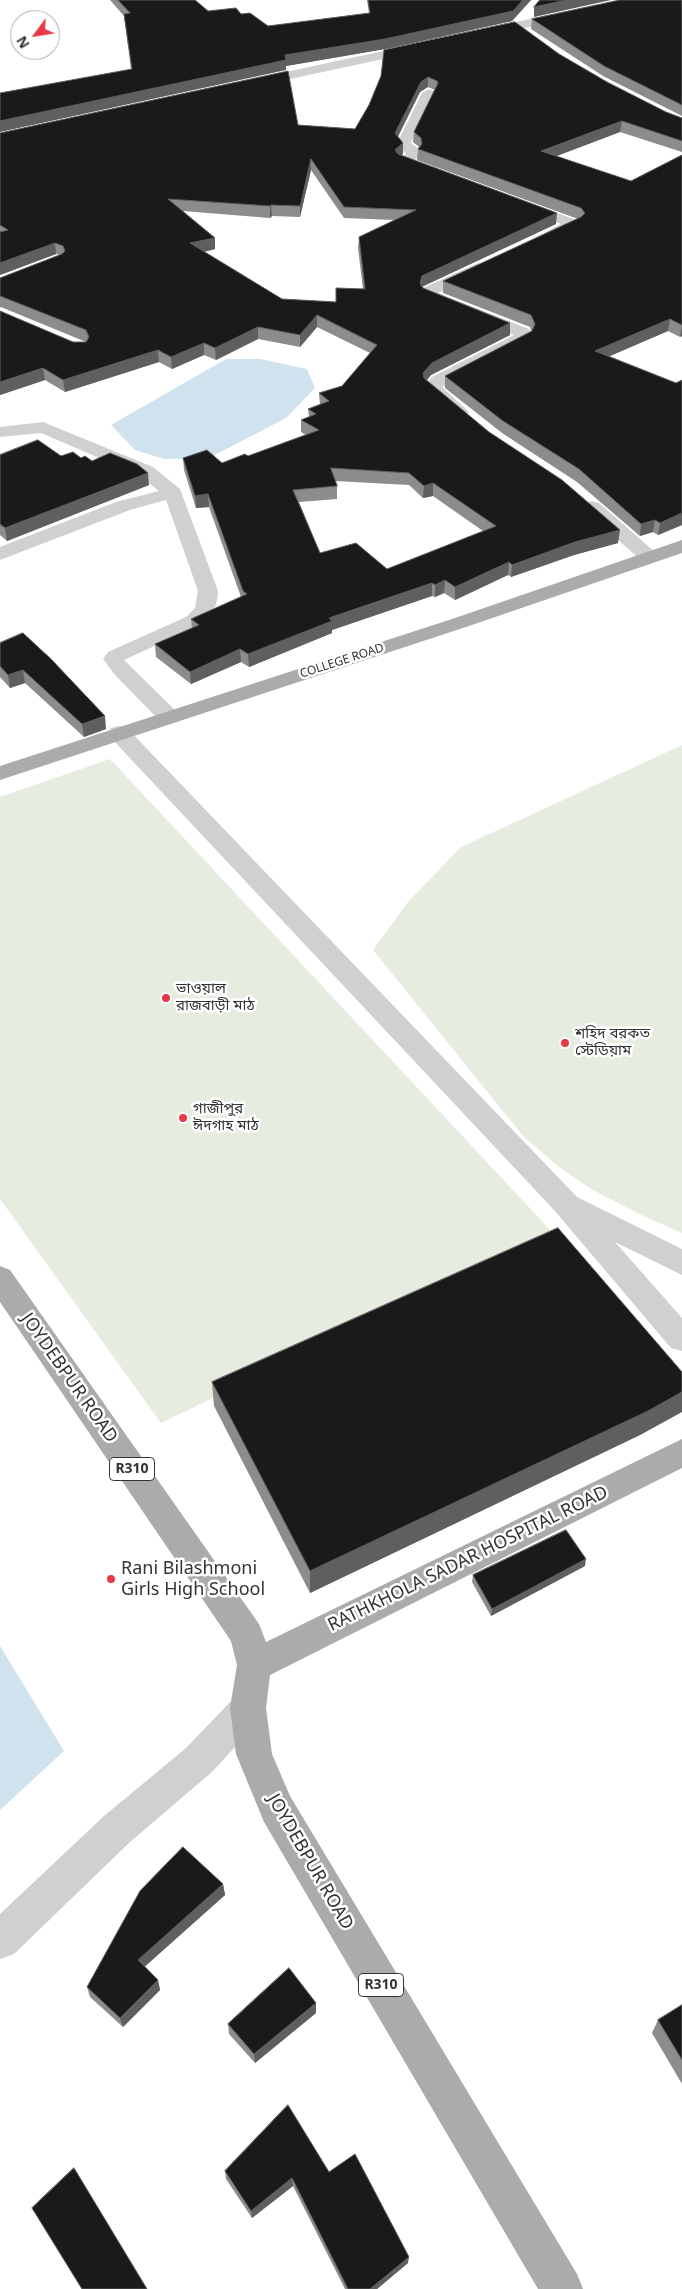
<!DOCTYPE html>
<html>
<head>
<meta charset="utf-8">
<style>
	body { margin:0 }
	#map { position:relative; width:682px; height:2289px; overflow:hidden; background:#fff; font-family:"Noto Sans",sans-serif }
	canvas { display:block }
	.north { position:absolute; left:10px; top:10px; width:50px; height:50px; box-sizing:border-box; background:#fff; border:1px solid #adadad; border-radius:50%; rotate:239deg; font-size:14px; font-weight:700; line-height:20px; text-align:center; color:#333 }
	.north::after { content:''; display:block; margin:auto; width:18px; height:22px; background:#e63946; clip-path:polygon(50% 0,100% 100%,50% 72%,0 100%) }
</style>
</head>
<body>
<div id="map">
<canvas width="682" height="2289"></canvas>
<div class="north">N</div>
</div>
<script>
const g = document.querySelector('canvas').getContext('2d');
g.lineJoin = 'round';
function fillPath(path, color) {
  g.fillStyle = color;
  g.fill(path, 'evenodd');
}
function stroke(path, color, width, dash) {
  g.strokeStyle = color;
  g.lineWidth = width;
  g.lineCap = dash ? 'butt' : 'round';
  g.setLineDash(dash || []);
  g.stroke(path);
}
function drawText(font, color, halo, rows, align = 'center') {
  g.font = font + ' "Noto Sans","Noto Sans Bengali",sans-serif';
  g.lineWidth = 5;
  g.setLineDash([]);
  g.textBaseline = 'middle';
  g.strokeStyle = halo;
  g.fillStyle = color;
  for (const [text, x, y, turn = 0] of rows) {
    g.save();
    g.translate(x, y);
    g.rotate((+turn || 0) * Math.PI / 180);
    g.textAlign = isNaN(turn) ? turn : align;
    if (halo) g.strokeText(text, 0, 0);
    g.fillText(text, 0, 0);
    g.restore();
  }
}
fillPath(new Path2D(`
	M 682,745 L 682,1233 L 639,1214 L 591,1189 L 559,1167 L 523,1136 L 373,950 L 408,902 L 461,847 Z
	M 110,759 L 554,1234 L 161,1423 L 0,1199 L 0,797 Z`), '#e6ecdf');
fillPath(new Path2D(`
	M 226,359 L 260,359 L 307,369 L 315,388 L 286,418 L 209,458 L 164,459 L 135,450 L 111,425 Z
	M 0,1646 L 64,1751 L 0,1810 Z`), '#cfe2ee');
fillPath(new Path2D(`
	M 620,0 L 643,0 L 637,4 L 483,37 L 477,33 L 483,29 Z
	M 421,43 L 425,44 L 427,47 L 425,50 L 253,87 L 246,83 L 253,79 Z
	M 429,89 L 436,93 L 411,143 L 419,149 L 420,155 L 415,160 L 438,168 L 440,171 L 433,175 L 399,164 L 397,161 L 406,154 L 396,145 L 422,93 Z
	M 522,200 L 579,221 L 582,224 L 579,227 L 549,242 L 539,242 L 536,239 L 539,236 L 561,224 L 517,207 L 515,204 L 517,201 Z
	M 478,263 L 484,265 L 486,268 L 484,271 L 438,293 L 529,329 L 532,337 L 530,341 L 442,387 L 469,412 L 466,416 C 462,417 458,418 454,416 C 446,412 426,394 424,386 L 432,377 L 514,335 L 423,298 L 421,291 L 423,288 Z
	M 43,422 L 153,467 L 180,489 L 218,591 C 218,606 211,616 200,625 L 124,660 L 177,712 L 180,717 L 177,722 L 169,724 L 161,722 L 116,676 L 103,659 L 108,652 L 186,617 L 195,608 L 198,591 L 166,500 L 130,510 L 0,560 L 0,547 L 116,502 L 159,491 L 139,475 L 41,433 L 0,437 L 0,427 Z
	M 592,501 L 599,503 L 656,553 L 659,557 L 656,561 L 649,563 L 642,561 L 585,511 L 583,507 L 585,503 Z
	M 119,726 L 127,728 L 577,1197 L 682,1249 L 682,1275 L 615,1242 L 682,1318 L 682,1351 L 671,1348 L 554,1210 L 111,738 L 108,733 L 111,728 Z
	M 248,1691 L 260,1696 L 266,1708 L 260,1720 L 212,1772 L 130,1842 L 14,1954 L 0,1959 L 0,1914 L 104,1816 L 186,1748 L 236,1696 Z`), '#d0d0d0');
fillPath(new Path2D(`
	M 682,540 L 682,553 L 469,626 L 0,780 L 0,766 L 455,618 Z
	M 0,1266 L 10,1270 L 259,1624 L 266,1642 L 682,1439 L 682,1468 L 270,1675 L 266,1708 L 272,1754 L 290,1796 L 577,2274 L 583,2289 L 538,2289 L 264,1822 L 236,1754 L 230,1708 L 237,1665 L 231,1641 L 0,1302 Z`), '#ababab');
fillPath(new Path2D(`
	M 110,0 L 195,0 L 208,11 L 241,14 L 268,26 L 369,13 L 367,0 L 531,0 L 512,21 L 385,49 L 286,66 L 286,70 L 131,69 L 124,16 Z
	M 682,0 L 682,116 L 603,76 L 531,29 L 532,19 Z
	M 559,54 L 607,82 L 666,112 L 682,118 L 682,152 L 620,132 L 556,156 L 631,181 L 682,155 L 682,336 L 680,337 L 668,331 L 609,356 L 676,383 L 682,380 L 682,525 L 658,535 L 653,532 L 640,536 L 577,482 L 502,433 L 445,388 L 445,376 L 531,331 L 530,327 L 443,293 L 443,281 L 578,219 L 417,160 L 418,149 L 419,147 L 413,142 L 414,132 L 435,90 L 428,87 L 420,92 L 398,137 L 403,154 L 401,155 L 556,224 L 422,287 L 510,335 L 431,375 L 426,381 L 618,543 L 574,555 L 511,577 L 508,575 L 455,600 L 444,593 L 435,597 L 432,596 L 332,630 L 332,633 L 249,667 L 241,662 L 191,684 L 156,657 L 155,644 L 192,628 L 191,619 L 241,597 L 209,507 L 196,508 L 184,470 L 183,458 L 222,463 L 248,456 L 306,435 L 301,432 L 301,420 L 309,417 L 308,409 L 320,405 L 319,393 L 342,386 L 370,353 L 317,327 L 300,347 L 258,339 L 216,360 L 204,355 L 172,369 L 159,362 L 65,392 L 45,380 L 0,395 L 0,311 L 73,342 L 86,342 L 1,307 L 0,308 L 0,278 L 60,255 L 56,254 L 0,275 L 0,133 L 298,125 L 355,129 L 369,105 L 381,76 ZM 311,170 L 344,218 L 394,220 L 359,237 L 358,248 L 363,289 L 336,302 L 282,299 L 204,252 L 215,249 L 183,211 L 270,218 L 272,216 L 300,217 ZM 335,481 L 409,485 L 423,498 L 433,496 L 483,531 L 387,569 L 320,553 L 299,502 L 337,499 L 337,486 Z
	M 0,455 L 61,456 L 81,458 L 92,461 L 149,485 L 7,541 L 0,535 Z
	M 0,643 L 106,729 L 84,737 L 25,683 L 10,688 L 0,677 Z
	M 212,1382 L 642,1434 L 310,1593 L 214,1406 Z
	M 585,1566 L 491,1616 L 472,1582 L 473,1575 Z
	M 223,1884 L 225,1895 L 145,1966 L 158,1980 L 160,1990 L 123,2027 L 90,1997 L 87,1987 Z
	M 316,2003 L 316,2013 L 255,2063 L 229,2034 L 228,2024 Z
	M 682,2005 L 682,2084 L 652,2033 L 658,2020 Z
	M 225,2171 L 329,2172 L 408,2263 L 377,2289 L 345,2289 L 293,2186 L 252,2218 L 226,2179 Z`), '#8c8c8c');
fillPath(new Path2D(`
	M 523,0 L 531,0 L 512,21 L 385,49 L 286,66 L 286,70 L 0,132 L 0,121 Z
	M 567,0 L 611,0 L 534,17 L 534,7 Z
	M 428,77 L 428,87 L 420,92 L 394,144 L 395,133 L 421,82 Z
	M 622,121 L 620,132 L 541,162 L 541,151 Z
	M 403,143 L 403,154 L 395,161 L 395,150 Z
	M 311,159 L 311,170 L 300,217 L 300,206 Z
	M 271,205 L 272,216 L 270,218 L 270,206 Z
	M 557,213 L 556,224 L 421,287 L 420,283 L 422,276 Z
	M 215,238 L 215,249 L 191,255 L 190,243 Z
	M 55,243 L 56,254 L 0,275 L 0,263 Z
	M 317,315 L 317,327 L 300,347 L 300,335 Z
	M 670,319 L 668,331 L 594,363 L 595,351 Z
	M 510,323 L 510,335 L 431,375 L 423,385 L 423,373 L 432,363 Z
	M 682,325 L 682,336 L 680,337 Z
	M 258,327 L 258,339 L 216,360 L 215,348 Z
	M 204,343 L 204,355 L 172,369 L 171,357 Z
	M 158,350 L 159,362 L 65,392 L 63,380 Z
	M 43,368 L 45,380 L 0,395 L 0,382 Z
	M 148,473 L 149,485 L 7,541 L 5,528 Z
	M 433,483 L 433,496 L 423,498 L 424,486 Z
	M 208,494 L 209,507 L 196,508 L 195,496 Z
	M 682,513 L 682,525 L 658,535 L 660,523 Z
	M 655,520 L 653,532 L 640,536 L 641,524 Z
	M 620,530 L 618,543 L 574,555 L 511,577 L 512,565 L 575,542 Z
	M 509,562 L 508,575 L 455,600 L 455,587 Z
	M 445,580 L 444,593 L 435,597 L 435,585 Z
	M 432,583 L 432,596 L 332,630 L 332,633 L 249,667 L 248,654 L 329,618 Z
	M 240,649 L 241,662 L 191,684 L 190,672 Z
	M 23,670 L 25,683 L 10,688 L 8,675 Z
	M 105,716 L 106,729 L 84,737 L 82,724 Z
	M 682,1392 L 682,1412 L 642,1434 L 310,1593 L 310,1571 Z
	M 586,1559 L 585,1566 L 491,1616 L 492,1609 Z
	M 223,1884 L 225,1895 L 141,1970 L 138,1960 Z
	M 158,1980 L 160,1990 L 123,2027 L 120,2018 Z
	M 316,2003 L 316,2013 L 255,2063 L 254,2054 Z
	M 292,2178 L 293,2186 L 252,2218 L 251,2211 Z
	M 409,2257 L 408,2263 L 377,2289 L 370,2289 Z`), '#5f5f5f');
const building = new Path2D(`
	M 118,0 L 195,0 L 208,11 L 236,8 L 241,14 L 250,13 L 268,26 L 370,13 L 368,0 L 523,0 L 513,11 L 385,39 L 285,55 L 286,60 L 0,121 L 0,93 L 132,69 L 124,14 L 130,13 Z
	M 540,0 L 567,0 L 534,7 Z
	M 620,0 L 682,0 L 682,105 L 604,66 L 532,19 Z
	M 515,22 L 559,54 L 607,82 L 666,112 L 682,118 L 682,141 L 622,121 L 541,151 L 631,181 L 682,155 L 682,325 L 670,319 L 595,351 L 676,383 L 682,380 L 682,513 L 660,523 L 655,520 L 641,524 L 579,469 L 503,421 L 445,376 L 532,331 L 535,324 L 531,315 L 443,281 L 581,217 L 585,213 L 581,208 L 418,149 L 422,144 L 421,138 L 414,132 L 438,83 L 437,81 L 428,77 L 421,82 L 395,133 L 403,143 L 395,150 L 398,154 L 557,213 L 422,276 L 420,283 L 423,288 L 510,323 L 432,363 L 423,373 L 424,378 L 489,432 L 562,480 L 620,530 L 575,542 L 512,565 L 509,562 L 455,587 L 445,580 L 435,585 L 432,583 L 329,618 L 332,621 L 248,654 L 240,649 L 190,672 L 155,644 L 199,625 L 191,619 L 247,594 L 243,591 L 208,494 L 195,496 L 183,458 L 207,450 L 222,463 L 245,454 L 248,456 L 319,430 L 301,420 L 316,414 L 308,409 L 329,401 L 319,393 L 342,386 L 377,345 L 317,315 L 300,335 L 258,327 L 215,348 L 204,343 L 171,357 L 158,350 L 63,380 L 43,368 L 0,382 L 0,311 L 73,342 L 86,342 L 89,337 L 86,330 L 0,296 L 0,278 L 62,254 L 65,251 L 63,246 L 55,243 L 0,263 L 0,232 L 8,230 L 0,225 L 0,133 L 288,71 L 298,125 L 355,129 L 369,105 L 381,76 L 384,50 ZM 311,159 L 344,207 L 416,210 L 359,237 L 365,289 L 336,288 L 336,302 L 282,299 L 190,243 L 215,238 L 168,199 L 270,206 L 271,205 L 300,206 ZM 331,468 L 409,473 L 424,486 L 433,483 L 496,526 L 387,569 L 356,543 L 320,553 L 293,490 L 337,486 Z
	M 38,440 L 61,456 L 73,452 L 81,458 L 85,456 L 92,461 L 110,453 L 137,464 L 148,473 L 5,528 L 0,524 L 0,455 Z
	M 23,633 L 51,659 L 105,716 L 82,724 L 23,670 L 8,675 L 0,666 L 0,643 Z
	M 558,1228 L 682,1372 L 682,1392 L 648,1411 L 310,1571 L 212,1382 Z
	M 566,1530 L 586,1559 L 492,1609 L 473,1575 Z
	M 183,1847 L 223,1884 L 138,1960 L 158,1980 L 120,2018 L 87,1987 L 140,1891 Z
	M 289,1968 L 316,2003 L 254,2054 L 228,2024 Z
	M 682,2005 L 682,2060 L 658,2020 Z
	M 288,2105 L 329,2172 L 355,2154 L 409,2257 L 370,2289 L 348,2289 L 292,2178 L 251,2211 L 225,2171 Z
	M 74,2168 L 147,2289 L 82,2289 L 32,2208 Z`);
fillPath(building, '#1a1a1a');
stroke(building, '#5f5f5f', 1);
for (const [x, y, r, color] of [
	[166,998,5,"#e63946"],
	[565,1043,5,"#e63946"],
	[183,1118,5,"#e63946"],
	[111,1579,5,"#e63946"]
]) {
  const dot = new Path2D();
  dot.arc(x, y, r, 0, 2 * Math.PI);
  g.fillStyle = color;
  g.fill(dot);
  stroke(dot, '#fff', 2);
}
drawText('12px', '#333', '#fff', [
	["COLLEGE ROAD",342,661,-18]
]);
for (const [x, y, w] of [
	[132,1469,45],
	[381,1985,45]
]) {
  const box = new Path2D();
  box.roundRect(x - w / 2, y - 11.5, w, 23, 4);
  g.fillStyle = '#fff';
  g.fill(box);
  stroke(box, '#333', 1);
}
drawText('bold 14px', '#333', null, [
	["R310",132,1469],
	["R310",381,1985]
]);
drawText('15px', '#333', '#fff', [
	["ভাওয়াল",176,989],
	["রাজবাড়ী মাঠ",176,1006],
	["শহিদ বরকত",575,1034],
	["স্টেডিয়াম",575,1051],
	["গাজীপুর",193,1109],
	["ঈদগাহ মাঠ",193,1126]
], 'left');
drawText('18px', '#333', '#fff', [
	["JOYDEBPUR ROAD",69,1378,55],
	["RATHKHOLA SADAR HOSPITAL ROAD",468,1559,-26],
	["JOYDEBPUR ROAD",310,1862,60]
]);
drawText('18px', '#333', '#fff', [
	["Rani Bilashmoni",121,1569],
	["Girls High School",121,1590]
], 'left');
</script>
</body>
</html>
